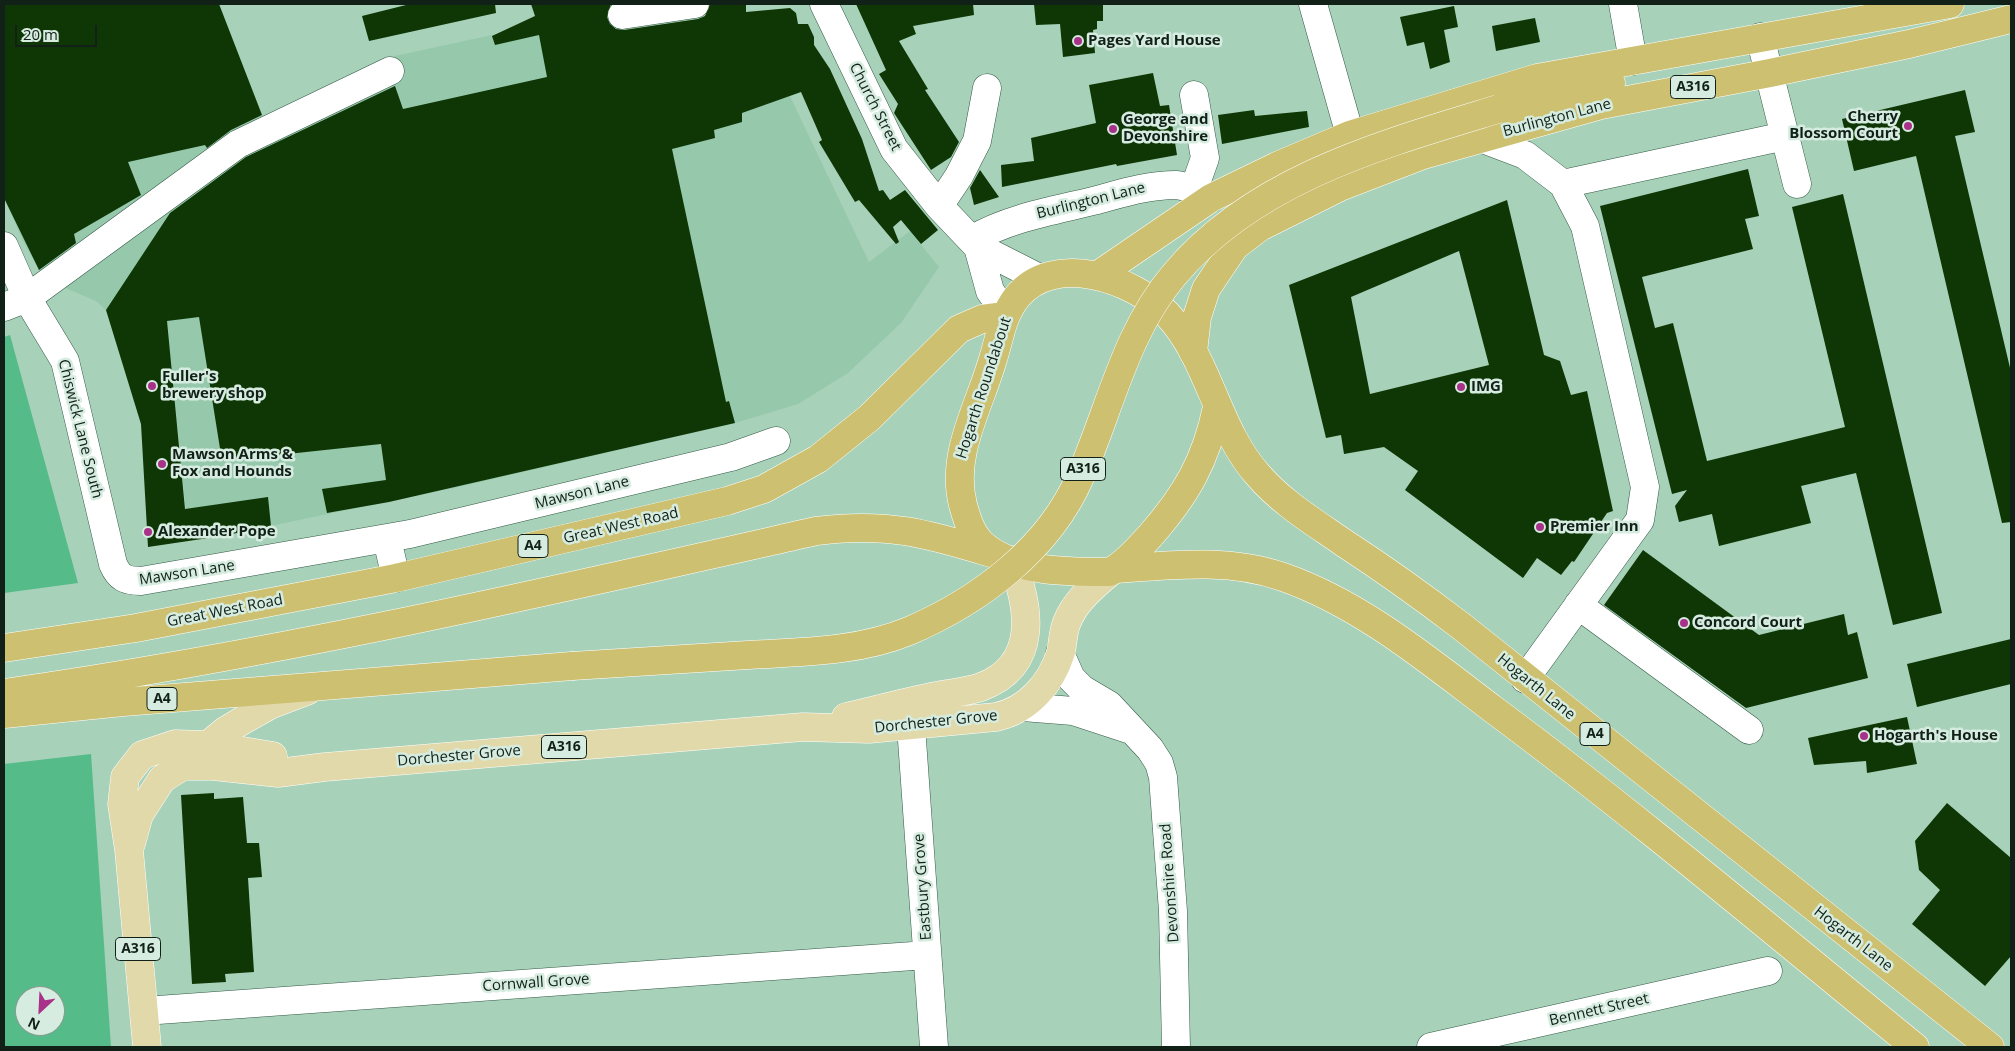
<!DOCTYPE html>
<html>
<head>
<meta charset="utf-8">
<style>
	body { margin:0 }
	#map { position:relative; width:2015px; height:1051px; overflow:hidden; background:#a7d1b9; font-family:"Open Sans",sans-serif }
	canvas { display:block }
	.frame { position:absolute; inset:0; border:5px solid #112118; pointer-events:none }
	.north { position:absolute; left:15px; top:986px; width:50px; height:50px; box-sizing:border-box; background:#d7ece0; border:1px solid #889b90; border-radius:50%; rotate:205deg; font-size:14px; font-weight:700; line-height:20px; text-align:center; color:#112118 }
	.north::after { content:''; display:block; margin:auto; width:18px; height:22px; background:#a83289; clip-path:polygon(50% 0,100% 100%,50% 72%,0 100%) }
	.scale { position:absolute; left:15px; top:25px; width:82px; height:22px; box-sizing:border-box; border:2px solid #112118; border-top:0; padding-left:6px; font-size:15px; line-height:18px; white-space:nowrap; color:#112118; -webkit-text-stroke:4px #d7ece0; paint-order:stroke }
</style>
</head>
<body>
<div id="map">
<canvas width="2015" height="1051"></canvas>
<div class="frame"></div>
<div class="north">N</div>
<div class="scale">20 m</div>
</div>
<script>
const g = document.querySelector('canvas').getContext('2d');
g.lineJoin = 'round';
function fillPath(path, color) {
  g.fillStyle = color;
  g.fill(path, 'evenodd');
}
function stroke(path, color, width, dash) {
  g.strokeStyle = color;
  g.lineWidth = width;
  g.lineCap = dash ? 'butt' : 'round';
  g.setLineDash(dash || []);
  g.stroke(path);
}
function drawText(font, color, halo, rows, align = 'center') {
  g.font = font + ' "Open Sans",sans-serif';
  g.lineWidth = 5;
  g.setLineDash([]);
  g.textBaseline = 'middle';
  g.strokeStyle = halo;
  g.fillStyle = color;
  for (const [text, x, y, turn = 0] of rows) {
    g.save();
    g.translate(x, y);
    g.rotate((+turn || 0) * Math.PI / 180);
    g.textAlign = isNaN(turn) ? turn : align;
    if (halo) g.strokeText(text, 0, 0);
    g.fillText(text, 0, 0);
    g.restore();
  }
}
fillPath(new Path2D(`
	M 136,4 L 219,4 L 263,117 L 381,59 L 617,8 L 613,35 L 777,69 L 869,262 L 910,231 L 939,267 L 901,323 L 848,373 L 798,404 L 735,423 L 458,487 L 222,536 L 219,504 L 186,512 L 177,422 L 141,424 L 106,310 L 96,301 L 44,279 L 23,241 L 4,198 L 4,44 L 16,71 L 112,14 Z`), '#96c8ac');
fillPath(new Path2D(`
	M 10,335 L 78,583 L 4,593 L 4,337 Z
	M 91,754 L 111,1047 L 4,1047 L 4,764 ZM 25,996 L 55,996 L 55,1026 L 25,1026 Z`), '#55bb89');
fillPath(new Path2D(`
	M 4,4 L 219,4 L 262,115 L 231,130 L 207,148 L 205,145 L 128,162 L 141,195 L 74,234 L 76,243 L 39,270 L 4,198 Z
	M 410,4 L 495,4 L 496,13 L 369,41 L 362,16 Z
	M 531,4 L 611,4 L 607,17 L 610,24 L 616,29 L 624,30 L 698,19 L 705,16 L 710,4 L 746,4 L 746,12 L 790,8 L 796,13 L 798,24 L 808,24 L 814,37 L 814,45 L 830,69 L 862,139 L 879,191 L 883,190 L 890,200 L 905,190 L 938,230 L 921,244 L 901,220 L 893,227 L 899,242 L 896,244 L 859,200 L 855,202 L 819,142 L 822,140 L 801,92 L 742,113 L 742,122 L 714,130 L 715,138 L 672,149 L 726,402 L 729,401 L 735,423 L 389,502 L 327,513 L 322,489 L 386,480 L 381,444 L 222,461 L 199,317 L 167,321 L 185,509 L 268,497 L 271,526 L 222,536 L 148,547 L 141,424 L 106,310 L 170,213 L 246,157 L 395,86 L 403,109 L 547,77 L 539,35 L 495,45 L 492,36 L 535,16 Z
	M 856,4 L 973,4 L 974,15 L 913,26 L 916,34 L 899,41 L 928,89 L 925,90 L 959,142 L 951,157 L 931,170 L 894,113 L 898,104 L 879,74 L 886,70 Z
	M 1034,4 L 1103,4 L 1103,21 L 1097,21 L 1097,29 L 1093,30 L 1095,53 L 1063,57 L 1060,24 L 1036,25 Z
	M 1454,6 L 1458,27 L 1444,30 L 1450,62 L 1430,69 L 1424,42 L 1407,46 L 1400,17 Z
	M 1535,18 L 1540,42 L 1496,51 L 1492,26 Z
	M 1153,73 L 1160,106 L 1169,105 L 1177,155 L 1117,166 L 1116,164 L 1002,187 L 1001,165 L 1034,161 L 1031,138 L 1096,123 L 1089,85 Z
	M 1965,90 L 1975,132 L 1955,136 L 2011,372 L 2011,522 L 2002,523 L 1916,156 L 1854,171 L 1842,119 Z
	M 1254,110 L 1255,116 L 1307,111 L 1309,127 L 1222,144 L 1218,115 Z
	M 1748,169 L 1759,216 L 1745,219 L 1753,249 L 1642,277 L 1655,328 L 1673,323 L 1707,461 L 1845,427 L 1792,207 L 1843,194 L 1942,613 L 1893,625 L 1856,473 L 1801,486 L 1811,523 L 1719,546 L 1712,514 L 1679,522 L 1675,506 L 1687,490 L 1672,494 L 1600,206 Z
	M 980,170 L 999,197 L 974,205 L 970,188 Z
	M 1507,200 L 1544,355 L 1560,361 L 1571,395 L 1587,391 L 1613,511 L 1607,513 L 1574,562 L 1572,561 L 1561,575 L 1537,558 L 1523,578 L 1405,490 L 1418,471 L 1384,447 L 1344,454 L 1341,435 L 1326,438 L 1289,285 ZM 1459,251 L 1489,365 L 1370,394 L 1351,297 Z
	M 1643,550 L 1759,635 L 1844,614 L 1848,635 L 1857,632 L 1868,678 L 1746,708 L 1604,605 Z
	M 2011,639 L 2011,684 L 1917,707 L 1907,664 Z
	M 1907,717 L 1917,764 L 1867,773 L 1866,761 L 1814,765 L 1808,738 Z
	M 214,793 L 214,799 L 243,797 L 247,843 L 259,843 L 262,877 L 248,878 L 254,972 L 225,974 L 226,982 L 192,984 L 181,795 Z
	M 1947,803 L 2011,858 L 2011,956 L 1985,986 L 1912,924 L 1940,890 L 1919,870 L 1915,841 Z`), '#0f3605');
const minor = new Path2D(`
	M 824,4 L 894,149 L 939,206 L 978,247 L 990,291 L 1006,314
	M 1313,4 L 1350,135
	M 1623,4 L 1633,61
	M 622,15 L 695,4
	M 1760,37 L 1797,184
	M 1194,95 L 1205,158 L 1194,189
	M 1480,138 L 1525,155 L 1563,184 L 1585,226 L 1645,487 L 1640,520 L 1525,679
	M 1563,184 L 1785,136
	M 939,206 L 959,176 L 977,141 L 987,88
	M 973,239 C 1009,218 1052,211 1093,201 C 1120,194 1147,185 1176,185 C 1188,186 1200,192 1211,198
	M 4,246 L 27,298 L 65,361 L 113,564 C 119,578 126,581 141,581 L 410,534 L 731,457 L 776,441
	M 978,247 L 1039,278
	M 4,307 L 27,298 L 238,144 L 390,71
	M 387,539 L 396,578
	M 1578,605 L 1749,730
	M 1060,653 L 1071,678 L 1082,689 L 1109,705 L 1150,749 L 1159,763 L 1163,777 L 1173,911 L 1176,1047
	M 1023,707 L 1073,711 L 1131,730
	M 911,726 L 934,1047
	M 144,1011 L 927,955
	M 1431,1047 L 1768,971`);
const major = new Path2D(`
	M 846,717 C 876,710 906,702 936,696 C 950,693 967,692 981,687 C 1040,665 1030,606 1011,560
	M 183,766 L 213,766 L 278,773 L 325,767 L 803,727 L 869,729 L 996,717 C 1028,710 1051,684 1061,652 C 1063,642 1063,631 1067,622 C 1075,601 1094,586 1110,572
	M 131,844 L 139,815 L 162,779 L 183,766 L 225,731 L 245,719 L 270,705 L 307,691
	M 147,1047 L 129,850 L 122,804 L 125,777 L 142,755 L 175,744 L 207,745 L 273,756`);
const highway = new Path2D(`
	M 1498,109 L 1611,83
	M 1098,275 L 1211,198 L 1277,166 L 1350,135 L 1537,78 L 1950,4
	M 1193,352 L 1197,317 L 1206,289 L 1235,246 L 1260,227 L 1340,187 L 1423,155 L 1601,105 L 1770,73 L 1909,44 L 2011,19
	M 1217,407 C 1206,461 1186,495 1150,536 C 1138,549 1125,564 1110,572 C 1068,572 1013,573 981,543 C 971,533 967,519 963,505 C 950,454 979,408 993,359 C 1000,337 1002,316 1017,297 C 1053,252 1133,278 1167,314 C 1210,360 1216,428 1258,475 C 1282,503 1314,522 1344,543 C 1384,569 1423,597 1461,626 C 1638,766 1813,907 1990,1047
	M 1116,569 C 1171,565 1230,558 1283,577 C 1361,604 1429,661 1494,710 C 1638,817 1776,934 1915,1047
	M 4,648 L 136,628 L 396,578 L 727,501 L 764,489 L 818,459 L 869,418 L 959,329 L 982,319 L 1005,316
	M 4,693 C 278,654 546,592 816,531 C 886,522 926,533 991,553
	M 4,714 L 123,702 L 572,666`);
stroke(minor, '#345a46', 29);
stroke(major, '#fff', 29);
stroke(highway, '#fff', 29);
stroke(minor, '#fff', 28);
stroke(major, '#e1d9aa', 28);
stroke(highway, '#cdc071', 28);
const highwayBridge = new Path2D(`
	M 572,666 C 630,662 689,659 748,655 C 802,652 858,652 909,631 C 979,601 1049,549 1080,477 C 1110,409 1125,333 1174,275 C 1254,179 1383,144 1498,109`);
stroke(highwayBridge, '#fff', 29, []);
stroke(highwayBridge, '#cdc071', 28);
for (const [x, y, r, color] of [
	[1078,41,5,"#a83289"],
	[1908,126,5,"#a83289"],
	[1113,129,5,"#a83289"],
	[152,386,5,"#a83289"],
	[1461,387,5,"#a83289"],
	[162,464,5,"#a83289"],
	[1540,527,5,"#a83289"],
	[148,532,5,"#a83289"],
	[1684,623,5,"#a83289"],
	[1864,736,5,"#a83289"]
]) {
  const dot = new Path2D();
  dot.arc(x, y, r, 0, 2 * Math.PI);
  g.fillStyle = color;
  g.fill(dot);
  stroke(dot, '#d7ece0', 2);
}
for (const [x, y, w] of [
	[1693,87,45],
	[1083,469,45],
	[533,546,30],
	[162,699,30],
	[1595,734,30],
	[564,747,45],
	[138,949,45]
]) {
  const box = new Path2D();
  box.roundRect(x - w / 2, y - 11.5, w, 23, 4);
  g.fillStyle = '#d7ece0';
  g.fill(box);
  stroke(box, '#112118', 1);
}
drawText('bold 14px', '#112118', null, [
	["A316",1693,87],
	["A316",1083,469],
	["A4",533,546],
	["A4",162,699],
	["A4",1595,734],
	["A316",564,747],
	["A316",138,949]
]);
drawText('bold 15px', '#112118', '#d7ece0', [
	["Pages Yard House",1088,41],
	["Cherry",1898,117,"right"],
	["Blossom Court",1898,134,"right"],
	["George and",1123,120],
	["Devonshire",1123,137],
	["Fuller's",162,377],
	["brewery shop",162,394],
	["IMG",1471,387],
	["Mawson Arms &",172,455],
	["Fox and Hounds",172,472],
	["Premier Inn",1550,527],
	["Alexander Pope",158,532],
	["Concord Court",1694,623],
	["Hogarth's House",1874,736]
], 'left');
drawText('15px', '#112118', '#d7ece0', [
	["Church Street",875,107,63],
	["Burlington Lane",1557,118,-15],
	["Burlington Lane",1091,201,-14],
	["Hogarth Roundabout",984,388,-72],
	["Chiswick Lane South",80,429,76],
	["Mawson Lane",582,493,-14],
	["Great West Road",621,526,-13],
	["Mawson Lane",187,573,-9],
	["Great West Road",225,611,-11],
	["Hogarth Lane",1536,687,39],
	["Dorchester Grove",936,722,-6],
	["Dorchester Grove",459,756,-5],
	["Devonshire Road",1170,883,-94],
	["Eastbury Grove",923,887,-94],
	["Hogarth Lane",1853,939,38],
	["Cornwall Grove",536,983,-4],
	["Bennett Street",1599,1010,-13]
]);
</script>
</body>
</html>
